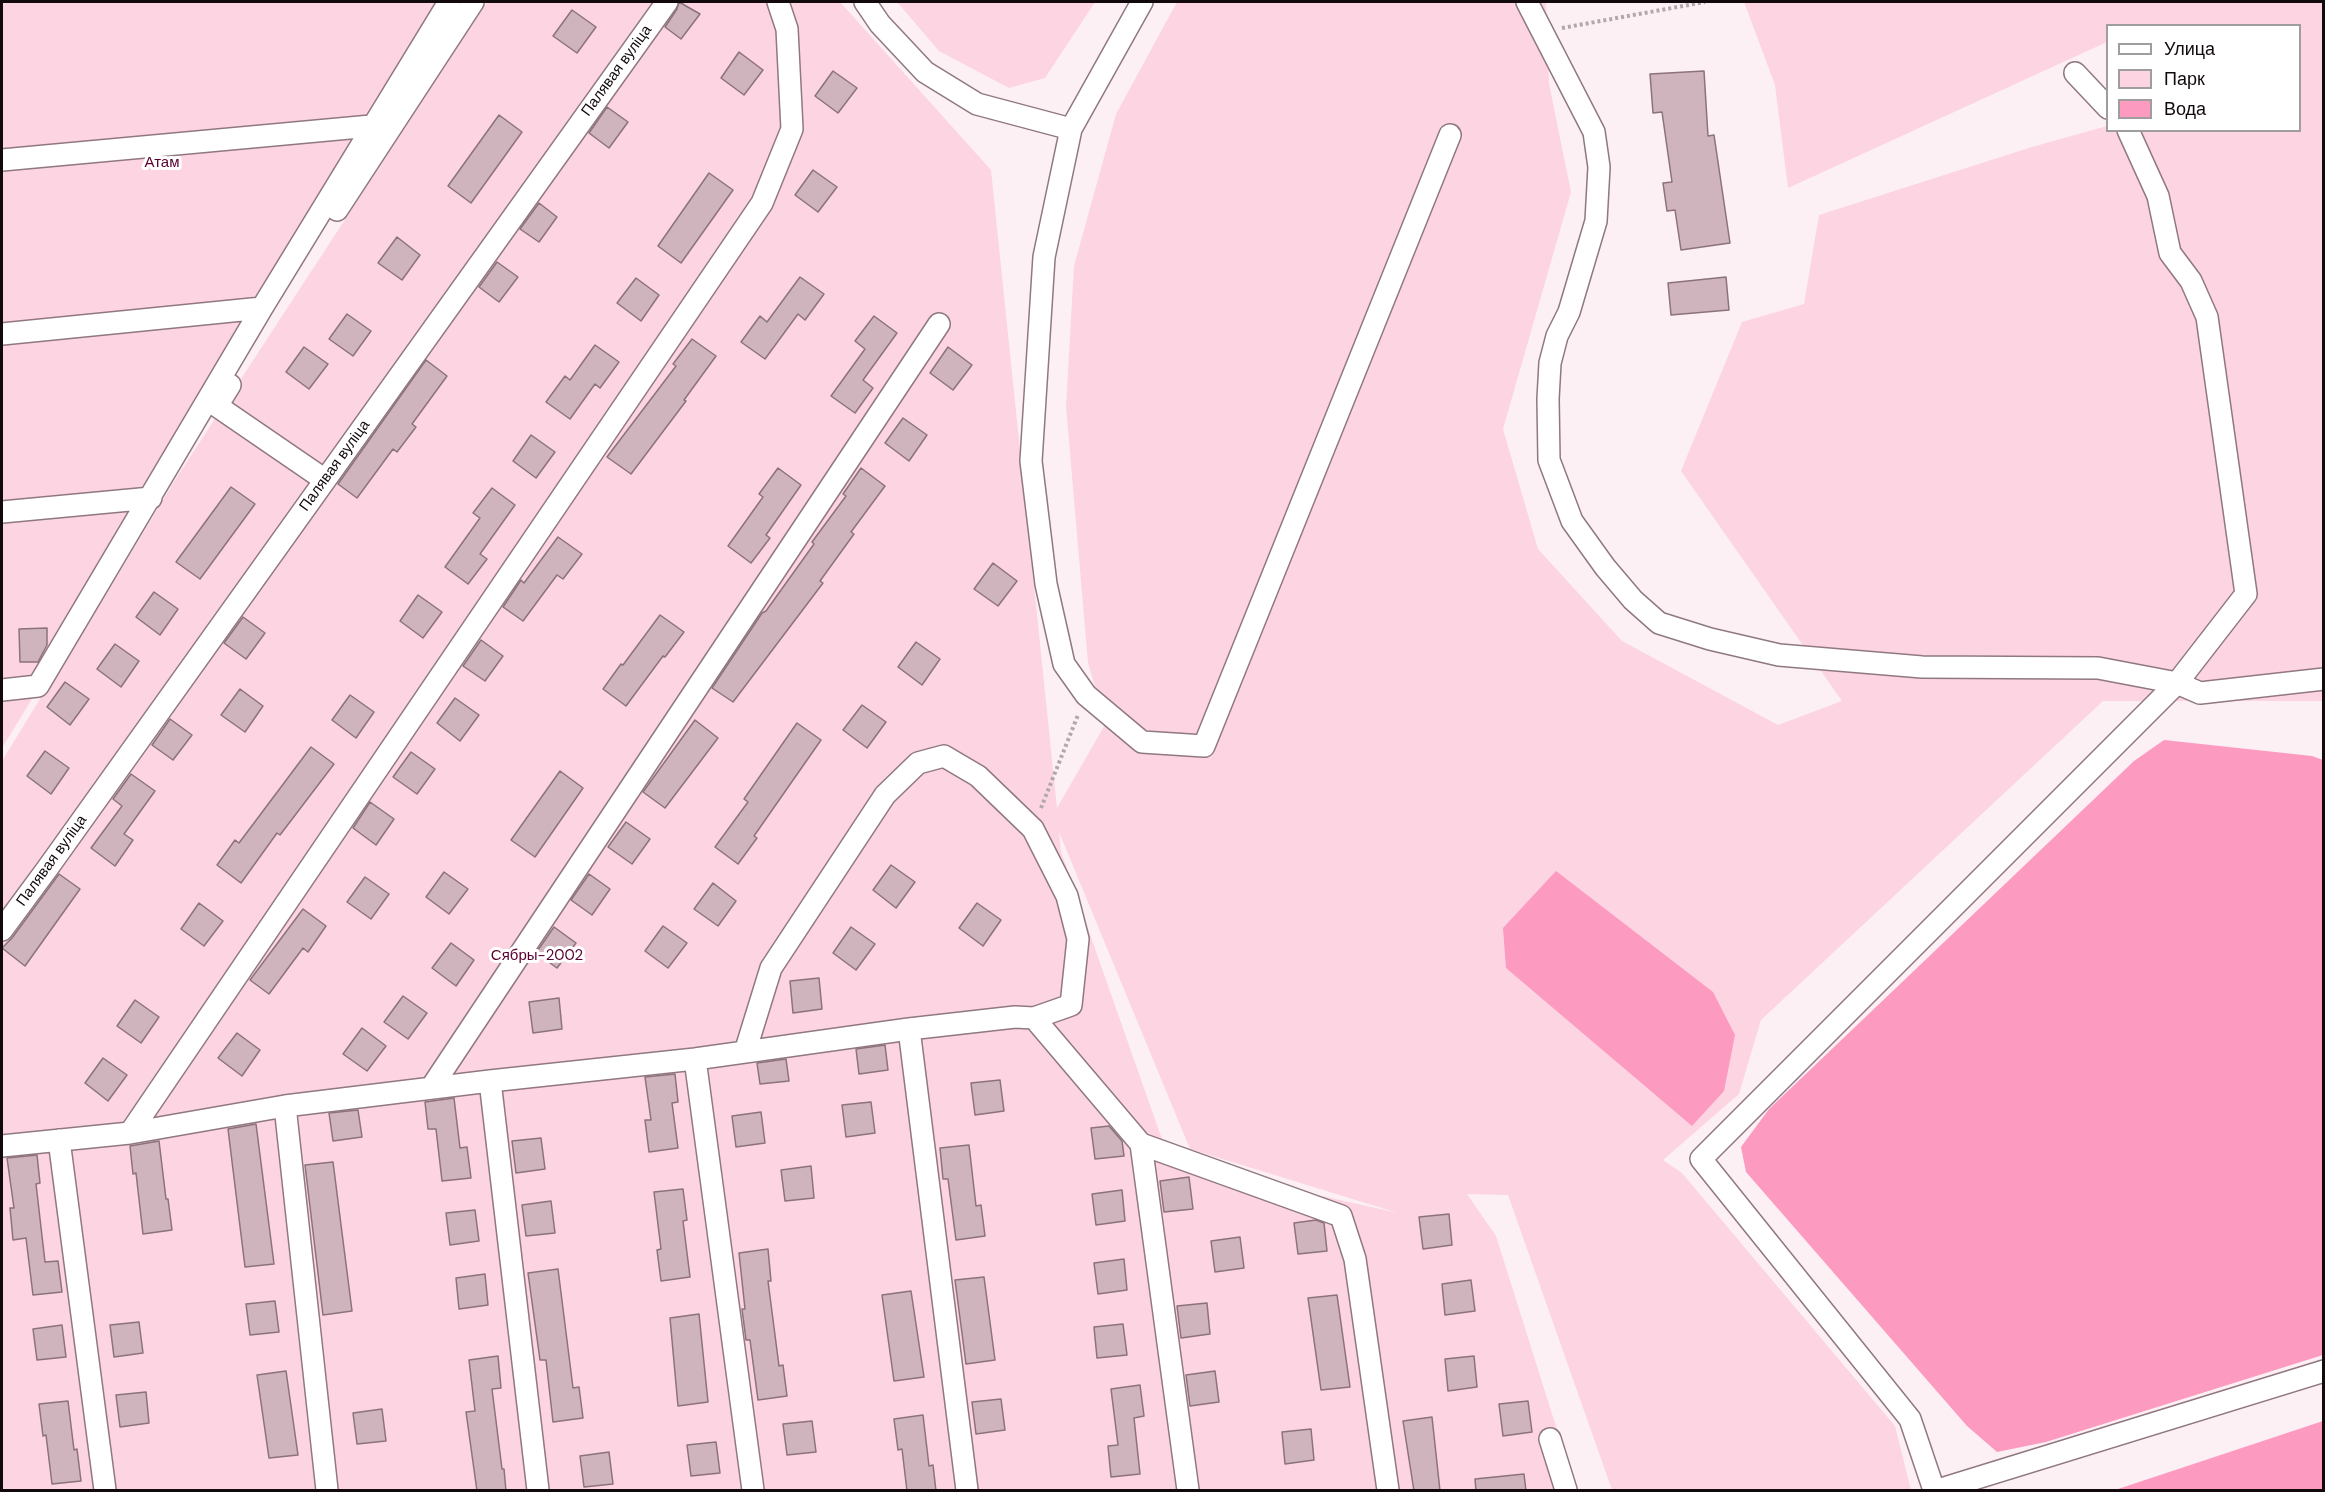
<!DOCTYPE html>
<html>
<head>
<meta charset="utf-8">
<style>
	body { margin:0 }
	#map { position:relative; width:2325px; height:1492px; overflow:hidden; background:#fcf0f4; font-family:"DM Sans",sans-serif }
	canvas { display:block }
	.frame { position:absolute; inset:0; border:3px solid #11090c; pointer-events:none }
	.legend { position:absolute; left:2106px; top:24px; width:195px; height:108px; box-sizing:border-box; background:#fff; border:2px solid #a09d9e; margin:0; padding:8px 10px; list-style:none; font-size:18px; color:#11090c }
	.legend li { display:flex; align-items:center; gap:12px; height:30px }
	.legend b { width:30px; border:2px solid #a09d9e }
</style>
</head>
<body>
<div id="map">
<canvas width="2325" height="1492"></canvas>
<div class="frame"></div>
<ul class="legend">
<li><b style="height:8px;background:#fff"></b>Улица</li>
<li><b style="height:16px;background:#fdd4e2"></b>Парк</li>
<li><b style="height:16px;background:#fd9ac0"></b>Вода</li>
</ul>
</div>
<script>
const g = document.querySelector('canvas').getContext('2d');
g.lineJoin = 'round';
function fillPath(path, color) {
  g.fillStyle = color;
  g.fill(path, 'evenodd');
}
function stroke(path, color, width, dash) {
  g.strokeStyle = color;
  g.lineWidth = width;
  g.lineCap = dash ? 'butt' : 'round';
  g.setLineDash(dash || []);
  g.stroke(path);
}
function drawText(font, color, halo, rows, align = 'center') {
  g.font = font + ' "DM Sans",sans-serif';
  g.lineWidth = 6;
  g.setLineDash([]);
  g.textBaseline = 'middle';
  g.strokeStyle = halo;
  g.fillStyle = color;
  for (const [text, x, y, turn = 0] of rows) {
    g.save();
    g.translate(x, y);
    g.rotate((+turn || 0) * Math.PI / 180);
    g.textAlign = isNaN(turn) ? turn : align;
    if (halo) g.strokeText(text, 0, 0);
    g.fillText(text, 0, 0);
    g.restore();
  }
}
fillPath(new Path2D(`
	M 2,2 L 458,2 L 2,748 Z
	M 487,2 L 840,2 L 991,170 L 1057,808 L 1106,723 L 1088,663 L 1066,406 L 1074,266 L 1116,114 L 1177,2 L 1546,2 L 1549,84 L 1571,192 L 1503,429 L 1538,549 L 1622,641 L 1778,725 L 1842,701 L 1681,471 L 1742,322 L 1804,304 L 1819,215 L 2032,147 L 2107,126 L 2108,130 L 2300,130 L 2300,26 L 2108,26 L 2107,42 L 1788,188 L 1775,85 L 1744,2 L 2323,2 L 2323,701 L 2103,701 L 1761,1020 L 1739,1094 L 1663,1160 L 1682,1173 L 1895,1426 L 1911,1490 L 1612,1490 L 1508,1195 L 1467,1194 L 1496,1236 L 1576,1490 L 2,1490 L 2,761 L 49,684 L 60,671 L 175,480 ZM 1059,832 L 1190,1149 L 1398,1213 L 1170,1162 L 1061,852 Z
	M 897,2 L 1095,2 L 1045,78 L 1009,88 L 939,51 Z`), '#fdd4e2');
fillPath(new Path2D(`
	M 2164,740 L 2312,756 L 2323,760 L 2323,1355 L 2046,1442 L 1997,1452 L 1967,1426 L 1746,1172 L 1741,1147 L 1769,1109 L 2134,761 Z
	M 1556,871 L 1713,992 L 1735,1035 L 1724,1091 L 1692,1126 L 1506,968 L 1503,928 Z
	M 2323,1421 L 2323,1490 L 2115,1490 Z`), '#fd9ac0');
const building = new Path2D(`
	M 679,2 L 700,14 L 681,39 L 665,27 L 677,9 Z
	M 572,10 L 596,27 L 577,53 L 553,36 Z
	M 739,52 L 763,70 L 744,95 L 721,78 Z
	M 833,71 L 857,88 L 838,113 L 815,96 Z
	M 1704,71 L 1708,136 L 1714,135 L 1730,243 L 1681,250 L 1675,210 L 1667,211 L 1663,183 L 1672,182 L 1662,112 L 1653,113 L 1650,74 Z
	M 607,107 L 628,122 L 609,148 L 589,133 Z
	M 499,115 L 522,132 L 471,203 L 448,186 Z
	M 813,170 L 837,187 L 818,212 L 795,195 Z
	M 709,173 L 733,190 L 681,263 L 658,246 Z
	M 539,203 L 557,217 L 539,242 L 520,229 Z
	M 397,237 L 420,255 L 402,280 L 378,263 Z
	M 497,262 L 518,277 L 499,302 L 479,287 Z
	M 800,277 L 824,294 L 805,320 L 798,314 L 765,359 L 741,342 L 760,316 L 767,322 Z
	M 1726,277 L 1729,310 L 1671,315 L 1668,283 Z
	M 636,278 L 659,295 L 641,321 L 617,303 Z
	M 347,314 L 371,331 L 353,356 L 329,339 Z
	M 874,316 L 897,333 L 863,380 L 873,388 L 855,413 L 831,396 L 865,349 L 855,341 Z
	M 692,339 L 716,356 L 684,400 L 686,401 L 631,474 L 607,457 L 676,366 L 673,364 Z
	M 595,345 L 619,362 L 600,388 L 595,384 L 570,419 L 546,402 L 565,376 L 570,380 Z
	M 304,347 L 328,364 L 309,389 L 286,372 Z
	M 948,347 L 972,365 L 953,390 L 930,373 Z
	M 426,360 L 447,376 L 412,424 L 416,427 L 397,452 L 393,449 L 357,498 L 338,484 Z
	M 903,418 L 927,435 L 909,461 L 885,443 Z
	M 531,435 L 555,452 L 536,478 L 513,461 Z
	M 778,468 L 801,485 L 766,535 L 770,538 L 751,563 L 728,546 L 763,497 L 759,494 Z
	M 861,468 L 885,486 L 851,532 L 854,534 L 820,581 L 823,583 L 733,702 L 712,688 L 762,613 L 766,611 L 814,544 L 812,542 L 846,496 L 843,494 Z
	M 231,487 L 255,504 L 200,579 L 176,562 Z
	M 492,488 L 515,505 L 480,554 L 487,559 L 468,584 L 445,567 L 480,518 L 473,513 Z
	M 558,537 L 582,554 L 563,579 L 557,575 L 523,621 L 503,607 L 521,580 L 524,583 Z
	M 993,563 L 1017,581 L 998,606 L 974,589 Z
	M 154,592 L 178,609 L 160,635 L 136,617 Z
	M 418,595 L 442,612 L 423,638 L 400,621 Z
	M 660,615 L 684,632 L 665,657 L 663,656 L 626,706 L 603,689 L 621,664 L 623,665 Z
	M 243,617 L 265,633 L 246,659 L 224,643 Z
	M 47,628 L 47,645 L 38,662 L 20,662 L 19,629 Z
	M 481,640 L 503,656 L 485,681 L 463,666 Z
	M 916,642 L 940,659 L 922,685 L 898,667 Z
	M 115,644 L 139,661 L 121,687 L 97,669 Z
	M 65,682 L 89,699 L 70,725 L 47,707 Z
	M 240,689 L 263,706 L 245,732 L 221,715 Z
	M 350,695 L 374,712 L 356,738 L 332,720 Z
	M 455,698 L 479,715 L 460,741 L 437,723 Z
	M 862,705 L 886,722 L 867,748 L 843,730 Z
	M 170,719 L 192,735 L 173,760 L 152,745 Z
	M 695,720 L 718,738 L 665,808 L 643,792 Z
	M 797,723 L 821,740 L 754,836 L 757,838 L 738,864 L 715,847 L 748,802 L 744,799 Z
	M 311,747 L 334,764 L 280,835 L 277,833 L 241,883 L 217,865 L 235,840 L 239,843 Z
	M 45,751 L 69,768 L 51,794 L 27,776 Z
	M 411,752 L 435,769 L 417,794 L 393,777 Z
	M 560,771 L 583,788 L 535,857 L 511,840 Z
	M 131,774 L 155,791 L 124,834 L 133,840 L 115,866 L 91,848 L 122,806 L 113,799 Z
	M 370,802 L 394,819 L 376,845 L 353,828 Z
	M 626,822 L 650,839 L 632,864 L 608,847 Z
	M 891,865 L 915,882 L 896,908 L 873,890 Z
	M 444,872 L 468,889 L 449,914 L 426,897 Z
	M 59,874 L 80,889 L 25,966 L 2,948 L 12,938 Z
	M 589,874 L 610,889 L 592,915 L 571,900 Z
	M 365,877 L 389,894 L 371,919 L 347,902 Z
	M 713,883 L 736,901 L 718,926 L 694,909 Z
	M 199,903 L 223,921 L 204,946 L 181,929 Z
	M 977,903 L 1001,920 L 983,946 L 959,928 Z
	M 303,909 L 326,926 L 308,952 L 303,948 L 269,994 L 250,980 Z
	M 663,926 L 687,943 L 668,968 L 645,951 Z
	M 554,927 L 576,943 L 557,968 L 536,953 Z
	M 851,927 L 875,944 L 856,970 L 833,953 Z
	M 451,943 L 474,960 L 456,986 L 432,968 Z
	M 819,978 L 822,1009 L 793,1013 L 790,981 Z
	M 403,996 L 427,1013 L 408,1039 L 384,1022 Z
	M 559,998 L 562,1029 L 533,1033 L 529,1002 Z
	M 135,1000 L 159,1017 L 141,1043 L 117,1026 Z
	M 362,1028 L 386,1046 L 367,1071 L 343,1054 Z
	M 237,1033 L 260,1050 L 242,1076 L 218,1058 Z
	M 885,1045 L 888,1070 L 859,1074 L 856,1049 Z
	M 103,1058 L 127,1075 L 108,1101 L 85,1083 Z
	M 786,1059 L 789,1081 L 760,1084 L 757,1063 Z
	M 675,1074 L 678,1102 L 672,1103 L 678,1148 L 649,1152 L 645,1120 L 651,1120 L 645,1077 Z
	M 1000,1080 L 1004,1111 L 975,1115 L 971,1083 Z
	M 454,1098 L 460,1148 L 467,1147 L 471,1178 L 442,1181 L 436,1129 L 428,1129 L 425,1102 Z
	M 871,1102 L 875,1133 L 846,1137 L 842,1105 Z
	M 358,1110 L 362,1137 L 333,1141 L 329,1113 Z
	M 761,1112 L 765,1143 L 736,1147 L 732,1116 Z
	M 256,1124 L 274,1264 L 245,1267 L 228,1129 Z
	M 1109,1126 L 1122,1141 L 1124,1156 L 1095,1159 L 1091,1128 Z
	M 541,1138 L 545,1169 L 516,1173 L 512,1141 Z
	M 159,1141 L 166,1199 L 168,1199 L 172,1230 L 143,1234 L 136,1173 L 133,1174 L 130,1146 Z
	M 969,1145 L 976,1206 L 981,1205 L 985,1236 L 956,1240 L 948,1179 L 943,1179 L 940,1148 Z
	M 37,1155 L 40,1183 L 36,1184 L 45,1262 L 58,1261 L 62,1292 L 33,1295 L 26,1238 L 13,1240 L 10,1208 L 14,1208 L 7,1158 Z
	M 333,1162 L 352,1311 L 323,1315 L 305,1165 Z
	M 811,1166 L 814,1198 L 785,1201 L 781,1170 Z
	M 1189,1177 L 1193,1209 L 1164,1212 L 1160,1181 Z
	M 683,1189 L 687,1220 L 683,1221 L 690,1277 L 661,1281 L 657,1250 L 661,1249 L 654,1192 Z
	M 1122,1190 L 1125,1221 L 1096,1225 L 1092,1194 Z
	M 551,1201 L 555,1233 L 526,1236 L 522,1205 Z
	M 475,1210 L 479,1241 L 450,1245 L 446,1213 Z
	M 1449,1214 L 1452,1245 L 1423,1249 L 1419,1217 Z
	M 1316,1220 L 1324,1223 L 1327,1251 L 1298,1254 L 1294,1223 Z
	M 1240,1237 L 1244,1268 L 1215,1272 L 1211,1241 Z
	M 768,1249 L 771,1281 L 768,1281 L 779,1366 L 783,1365 L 787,1396 L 758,1400 L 750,1340 L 746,1340 L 742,1309 L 745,1309 L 739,1253 Z
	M 1124,1259 L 1127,1290 L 1098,1294 L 1094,1263 Z
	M 558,1269 L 573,1388 L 579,1387 L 583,1418 L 553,1422 L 546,1360 L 540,1360 L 528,1273 Z
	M 485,1274 L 488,1305 L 459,1309 L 456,1278 Z
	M 984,1277 L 995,1360 L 966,1364 L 955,1280 Z
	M 1471,1280 L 1475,1311 L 1445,1315 L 1442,1284 Z
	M 911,1291 L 924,1377 L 894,1381 L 882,1295 Z
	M 1337,1295 L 1350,1387 L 1321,1390 L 1308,1298 Z
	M 275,1301 L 279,1332 L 250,1335 L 246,1304 Z
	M 1207,1303 L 1210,1334 L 1181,1338 L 1177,1306 Z
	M 699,1314 L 708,1402 L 678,1406 L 670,1318 Z
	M 139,1322 L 143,1353 L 114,1357 L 110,1325 Z
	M 1123,1324 L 1127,1355 L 1097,1358 L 1094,1327 Z
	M 62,1325 L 66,1357 L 37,1360 L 33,1329 Z
	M 498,1356 L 501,1388 L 492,1389 L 502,1469 L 504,1469 L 506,1491 L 477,1491 L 466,1412 L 475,1411 L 469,1360 Z
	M 1474,1356 L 1477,1387 L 1448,1391 L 1445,1359 Z
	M 286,1371 L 298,1455 L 269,1458 L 257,1375 Z
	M 1215,1371 L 1219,1402 L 1190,1406 L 1186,1375 Z
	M 1140,1385 L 1144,1416 L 1134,1418 L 1140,1474 L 1111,1477 L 1108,1446 L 1118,1445 L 1111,1389 Z
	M 146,1392 L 149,1423 L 120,1427 L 116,1395 Z
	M 1001,1399 L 1005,1430 L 976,1434 L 972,1402 Z
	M 68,1401 L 74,1450 L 77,1449 L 81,1481 L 52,1484 L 46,1435 L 43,1436 L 39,1404 Z
	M 1528,1401 L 1532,1432 L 1503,1436 L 1499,1404 Z
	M 382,1409 L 386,1441 L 357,1444 L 353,1413 Z
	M 923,1415 L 929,1466 L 933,1465 L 936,1491 L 907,1491 L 902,1449 L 898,1450 L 894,1419 Z
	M 1432,1417 L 1440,1491 L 1414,1491 L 1403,1421 Z
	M 812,1421 L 816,1452 L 787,1455 L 783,1424 Z
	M 1311,1429 L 1314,1460 L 1285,1464 L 1282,1432 Z
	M 716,1442 L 720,1473 L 691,1476 L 687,1445 Z
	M 609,1452 L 613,1484 L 584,1487 L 580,1456 Z
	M 1524,1474 L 1526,1491 L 1476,1491 L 1475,1479 Z`);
fillPath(building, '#cfb4bd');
stroke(building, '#8b727b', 1.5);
const minor = new Path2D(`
	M 865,2 L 880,24 L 925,72 L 977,104 L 1071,129
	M 1142,2 L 1071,129 L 1044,257 L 1031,461 L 1046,584 L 1064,664 L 1086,695 L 1142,742 L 1204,746 L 1450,135
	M 1527,2 L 1594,132 L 1599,167 L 1596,221 L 1569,312 L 1557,336 L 1550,363 L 1548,399 L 1549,460 L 1572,521 L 1605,567 L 1633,600 L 1659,623 L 1710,639 L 1779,655 L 1922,667 L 2098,668 L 2177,683 L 2200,693 L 2324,679
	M 2075,73 L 2108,108
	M 2,160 L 371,126
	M 337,210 L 473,2
	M 2,334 L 262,308
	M 230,385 L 217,406 L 325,480
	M 2,512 L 151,498
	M 2,690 L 38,686 L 262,308 L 449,2
	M 2,930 L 47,869 L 667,2
	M 909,1029 L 967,1490
	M 745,1052 L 771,968 L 885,795 L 918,763 L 944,756 L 978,776 L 1033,829 L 1067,896 L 1078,939 L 1071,1005 L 1034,1018
	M 695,1059 L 753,1490
	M 490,1081 L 538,1490
	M 431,1088 L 939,324
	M 285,1106 L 327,1490
	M 130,1133 L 762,203 L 792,129 L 787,29 L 778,2
	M 59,1140 L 105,1490
	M 1141,1144 L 1188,1490
	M 2,1146 L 130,1133 L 285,1106 L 490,1081 L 695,1059 L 909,1029 L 1015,1017 L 1034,1018 L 1141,1144 L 1341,1216 L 1355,1259 L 1388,1490
	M 1550,1439 L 1566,1490
	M 1934,1490 L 1910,1419 L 1701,1159 L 2177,683 L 2246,594 L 2207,317 L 2191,281 L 2170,253 L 2158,196 L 2128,130
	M 1938,1490 L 2324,1371`);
stroke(minor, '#907880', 24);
stroke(new Path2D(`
	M 1562,28 L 1705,2
	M 1041,808 L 1078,715`), '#b2a8ab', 4, [3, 3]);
stroke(minor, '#fff', 21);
drawText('15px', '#11090c', '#fff', [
	["Палявая вуліца",617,71,-54],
	["Палявая вуліца",335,466,-54],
	["Палявая вуліца",52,861,-54]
]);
drawText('15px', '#5a0031', '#fff', [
	["Атам",162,163],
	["Сябры-2002",537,956]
]);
</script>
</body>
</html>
